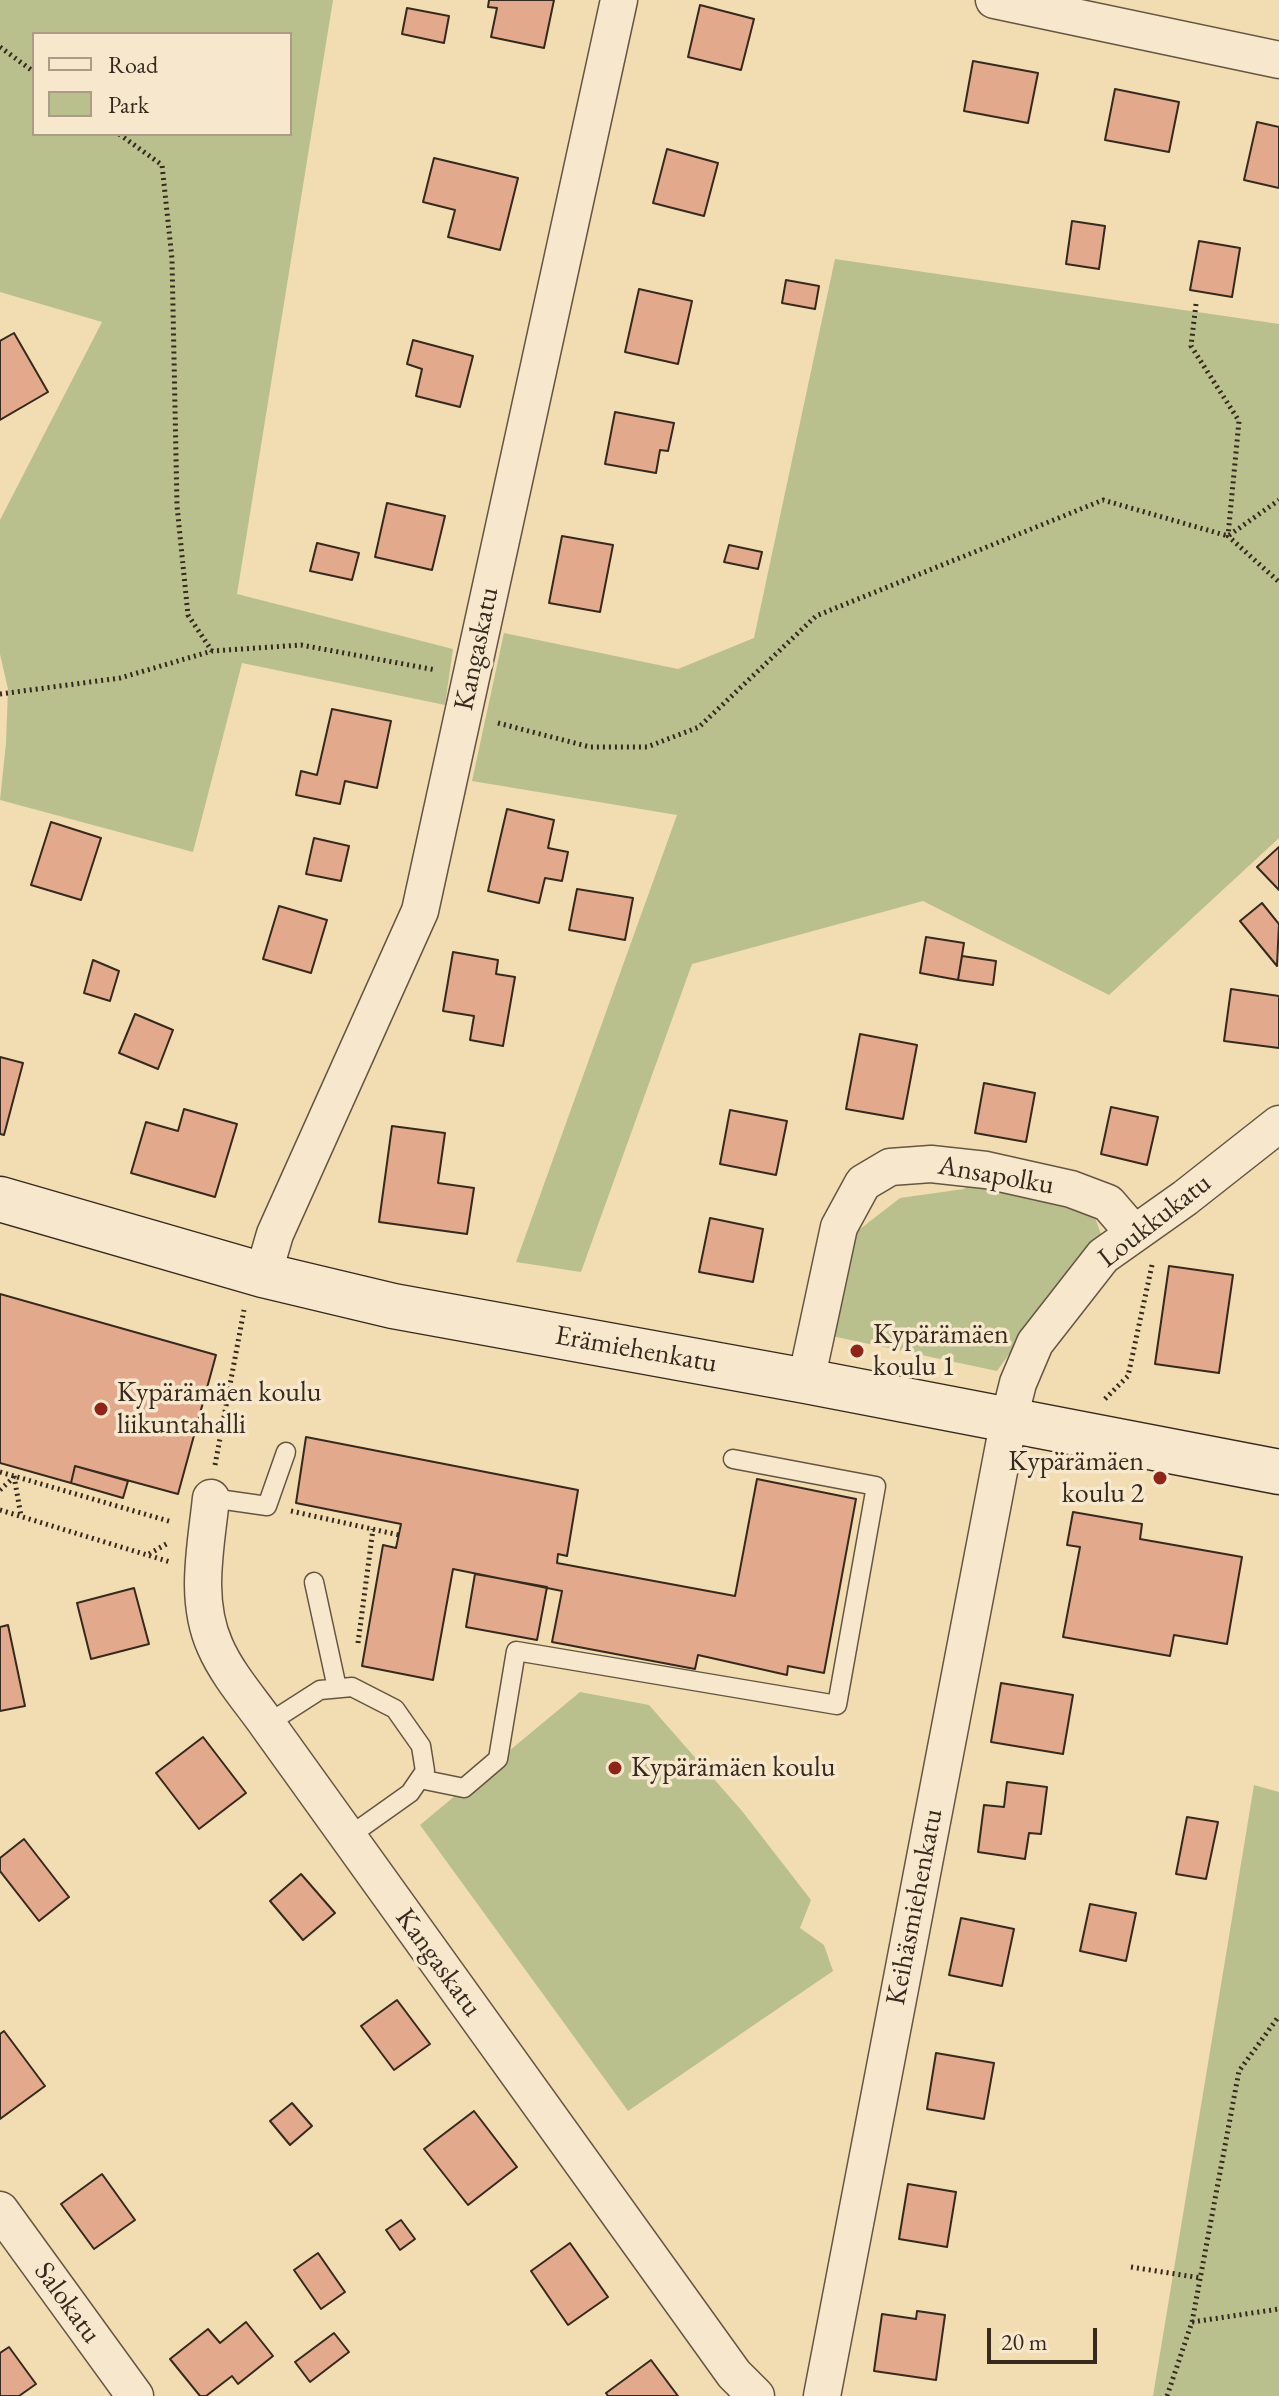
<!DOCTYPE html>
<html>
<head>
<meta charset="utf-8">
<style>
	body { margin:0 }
	#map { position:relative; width:1279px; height:2396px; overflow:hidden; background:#f2dcb2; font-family:"EB Garamond",serif }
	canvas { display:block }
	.legend { position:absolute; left:32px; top:32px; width:260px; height:104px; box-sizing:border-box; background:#f7e8cd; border:2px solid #aa9c87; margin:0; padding:10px 14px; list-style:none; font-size:24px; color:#36291d }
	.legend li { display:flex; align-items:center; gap:16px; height:40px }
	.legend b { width:40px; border:2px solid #aa9c87 }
	.scale { position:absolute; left:987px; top:2328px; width:110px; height:36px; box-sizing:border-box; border:4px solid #36291d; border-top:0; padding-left:10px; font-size:24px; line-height:28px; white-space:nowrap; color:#36291d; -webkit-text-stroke:6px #f7e8cd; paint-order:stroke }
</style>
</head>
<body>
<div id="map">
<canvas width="1279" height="2396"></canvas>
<ul class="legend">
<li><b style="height:10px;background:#f7e8cd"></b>Road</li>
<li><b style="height:22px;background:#b9c08d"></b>Park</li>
</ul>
<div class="scale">20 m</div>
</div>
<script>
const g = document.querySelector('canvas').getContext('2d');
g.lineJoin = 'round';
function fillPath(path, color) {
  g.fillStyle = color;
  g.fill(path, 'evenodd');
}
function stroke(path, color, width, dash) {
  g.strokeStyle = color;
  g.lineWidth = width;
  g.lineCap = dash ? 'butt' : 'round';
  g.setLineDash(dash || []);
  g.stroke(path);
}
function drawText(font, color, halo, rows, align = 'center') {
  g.font = font + ' "EB Garamond",serif';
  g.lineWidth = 7;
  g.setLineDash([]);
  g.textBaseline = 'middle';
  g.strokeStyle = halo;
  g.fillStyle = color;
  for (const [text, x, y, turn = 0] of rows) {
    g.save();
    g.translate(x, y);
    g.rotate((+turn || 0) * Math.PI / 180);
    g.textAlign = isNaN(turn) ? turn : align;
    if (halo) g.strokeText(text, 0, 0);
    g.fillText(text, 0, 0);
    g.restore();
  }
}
fillPath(new Path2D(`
	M 0,0 L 333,0 L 237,594 L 453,649 L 445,705 L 242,663 L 193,852 L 0,800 L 6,743 L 8,689 L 0,654 L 0,520 L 102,322 L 0,292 ZM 34,34 L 290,34 L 290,134 L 34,134 Z
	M 835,259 L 1279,324 L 1279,838 L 1109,995 L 923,901 L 692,964 L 581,1272 L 516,1262 L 677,815 L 472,781 L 504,633 L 678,669 L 754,638 Z
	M 976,1181 L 1093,1212 L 1102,1237 L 1051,1296 L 997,1371 L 827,1335 L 851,1236 L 900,1198 L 964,1189 Z
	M 580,1692 L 649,1705 L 742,1811 L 811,1900 L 800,1928 L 824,1945 L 833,1971 L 628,2111 L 420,1825 Z
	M 1254,1785 L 1279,1792 L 1279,2396 L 1153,2396 Z`), '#b9c08d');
const building = new Path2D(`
	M 489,0 L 554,0 L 544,48 L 491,37 L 497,8 L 488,7 Z
	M 700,5 L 754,19 L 741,70 L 688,57 Z
	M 407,8 L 449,16 L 444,43 L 402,34 Z
	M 973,61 L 1038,73 L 1028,123 L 964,111 Z
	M 1115,89 L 1179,102 L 1169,152 L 1105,140 Z
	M 1257,122 L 1279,127 L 1279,188 L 1244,180 Z
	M 667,149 L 718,163 L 704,216 L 653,203 Z
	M 434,158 L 518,178 L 500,250 L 448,237 L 455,210 L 423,202 Z
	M 1072,221 L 1105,226 L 1099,269 L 1066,264 Z
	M 1199,241 L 1240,248 L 1232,297 L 1190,290 Z
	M 786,280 L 819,286 L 815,309 L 782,303 Z
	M 639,289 L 692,301 L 678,364 L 625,352 Z
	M 14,333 L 48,392 L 0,420 L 0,341 Z
	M 413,340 L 473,356 L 460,407 L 416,396 L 422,369 L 407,364 Z
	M 615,412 L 674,423 L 668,451 L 660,450 L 656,473 L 605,464 Z
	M 387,503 L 445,516 L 432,570 L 375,557 Z
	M 562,536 L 613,545 L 600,612 L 549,603 Z
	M 317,543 L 359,553 L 352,580 L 310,571 Z
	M 729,545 L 762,552 L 758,569 L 724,562 Z
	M 332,709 L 391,721 L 377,788 L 345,781 L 340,804 L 296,795 L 301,771 L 317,775 Z
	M 507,809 L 554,820 L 548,848 L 568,852 L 562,881 L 545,878 L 539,903 L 488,891 Z
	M 51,822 L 101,838 L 81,900 L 31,885 Z
	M 314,838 L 349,846 L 341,881 L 306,874 Z
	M 1279,847 L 1279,890 L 1257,867 Z
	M 577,889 L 633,898 L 625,940 L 569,930 Z
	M 1262,903 L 1279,924 L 1277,966 L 1240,921 Z
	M 279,906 L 327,920 L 311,973 L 263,959 Z
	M 926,937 L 964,943 L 958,980 L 920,973 Z
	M 453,952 L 498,960 L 496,974 L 515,977 L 503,1046 L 470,1040 L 474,1016 L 443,1011 Z
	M 962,956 L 996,961 L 993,985 L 958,980 Z
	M 93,960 L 119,971 L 110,1001 L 84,993 Z
	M 1231,989 L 1279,996 L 1279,1048 L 1224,1041 Z
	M 135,1014 L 173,1030 L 158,1069 L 119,1053 Z
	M 860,1034 L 917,1045 L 903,1119 L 846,1109 Z
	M 0,1057 L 23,1063 L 4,1135 L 0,1134 Z
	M 984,1083 L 1035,1093 L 1026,1142 L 975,1133 Z
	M 1111,1107 L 1158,1117 L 1147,1165 L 1101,1154 Z
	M 184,1109 L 237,1124 L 215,1197 L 131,1173 L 146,1122 L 178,1131 Z
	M 730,1110 L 787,1121 L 776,1175 L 720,1164 Z
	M 392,1126 L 445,1133 L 438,1183 L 474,1188 L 467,1234 L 379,1222 Z
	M 710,1218 L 763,1229 L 753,1282 L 699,1272 Z
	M 1169,1266 L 1233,1275 L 1219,1373 L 1155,1364 Z
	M 0,1294 L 216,1355 L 178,1494 L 75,1466 L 71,1483 L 0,1463 Z
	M 306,1437 L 578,1490 L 567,1556 L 558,1554 L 557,1563 L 735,1596 L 757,1479 L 856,1499 L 824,1673 L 788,1666 L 787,1675 L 698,1655 L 695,1669 L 552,1642 L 562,1591 L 453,1569 L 433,1680 L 362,1666 L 383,1545 L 396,1548 L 401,1524 L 296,1503 Z
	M 75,1466 L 128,1481 L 123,1498 L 71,1483 Z
	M 1073,1512 L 1142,1524 L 1140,1539 L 1242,1557 L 1227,1644 L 1174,1635 L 1170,1656 L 1063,1637 L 1080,1547 L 1067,1545 Z
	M 475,1574 L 547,1587 L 537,1640 L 466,1627 Z
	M 134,1588 L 149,1644 L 91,1659 L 77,1603 Z
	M 8,1625 L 25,1706 L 0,1711 L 0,1627 Z
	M 1001,1683 L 1073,1695 L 1063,1754 L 991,1742 Z
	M 203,1737 L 246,1793 L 199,1829 L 156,1773 Z
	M 1007,1782 L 1047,1787 L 1041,1834 L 1029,1833 L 1025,1859 L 978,1852 L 984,1805 L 1004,1807 Z
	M 1187,1817 L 1218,1822 L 1206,1879 L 1176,1874 Z
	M 24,1839 L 69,1897 L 39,1921 L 0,1871 L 0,1858 Z
	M 301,1874 L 335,1913 L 303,1940 L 270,1901 Z
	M 1090,1904 L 1136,1913 L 1126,1961 L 1080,1951 Z
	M 961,1918 L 1014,1929 L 1002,1986 L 949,1975 Z
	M 397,2000 L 430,2044 L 394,2070 L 361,2026 Z
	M 4,2031 L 45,2086 L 0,2119 L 0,2034 Z
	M 936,2053 L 994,2063 L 984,2119 L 927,2109 Z
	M 292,2103 L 312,2126 L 290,2145 L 270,2121 Z
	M 474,2111 L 517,2167 L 468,2205 L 424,2149 Z
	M 102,2174 L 135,2220 L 94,2249 L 61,2204 Z
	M 908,2184 L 956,2192 L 947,2247 L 899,2239 Z
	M 401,2220 L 415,2239 L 400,2250 L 386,2230 Z
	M 570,2243 L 608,2297 L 568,2325 L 531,2271 Z
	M 318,2253 L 345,2292 L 321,2309 L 294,2270 Z
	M 917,2311 L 945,2315 L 936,2380 L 874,2371 L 882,2314 L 916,2319 Z
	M 246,2322 L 273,2356 L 238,2384 L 232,2376 L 206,2396 L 200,2396 L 170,2359 L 208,2329 L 220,2343 Z
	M 334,2333 L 349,2352 L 310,2382 L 295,2362 Z
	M 9,2347 L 36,2384 L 19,2396 L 0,2396 L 0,2353 Z
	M 651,2360 L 678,2396 L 608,2396 L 606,2393 Z`);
fillPath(building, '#e2a98c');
stroke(building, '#36291d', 2);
const lane = new Path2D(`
	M 211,1498 L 267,1506 L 286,1452
	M 314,1582 L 337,1688
	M 267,1724 L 320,1690 L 352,1687 L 395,1709 L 421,1746 L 425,1771 L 410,1793 L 348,1837
	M 420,1779 L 464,1788 L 498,1759 L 516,1651 L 837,1705 L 876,1486 L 733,1459`);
const street = new Path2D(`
	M 994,0 L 1279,60
	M 263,1275 L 275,1234 L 420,911 L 619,0
	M 806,1381 L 839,1227 L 863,1183 L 890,1167 L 931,1164 L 986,1170 L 1071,1189 L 1108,1203 L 1133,1232
	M 211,1498 C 206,1547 194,1599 215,1646 C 227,1674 250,1700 267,1724 L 734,2374 L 756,2396
	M 0,2210 L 135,2396
	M 822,2396 L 1009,1419 L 1018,1383 L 1035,1343 L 1103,1256 L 1185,1198 L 1279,1124`);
const secondary = new Path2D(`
	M 0,1199 L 263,1275 L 393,1306 L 806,1381 L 1279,1472`);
stroke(lane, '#655642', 21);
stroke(street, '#655642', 39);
stroke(secondary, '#36291d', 47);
stroke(new Path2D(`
	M 0,47 L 34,72
	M 119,134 L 162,165 L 172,259 L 177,506 L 188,615 L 212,651
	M 1196,304 L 1191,346 L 1239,421 L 1228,536 L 1279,582
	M 0,694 L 120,678 L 212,651 L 301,645 L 436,670
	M 498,723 L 590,747 L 647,747 L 699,727 L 816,616 L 1103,500 L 1228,536 L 1279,500
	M 1105,1399 L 1128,1376 L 1152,1265
	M 215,1465 L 244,1310
	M 0,1472 L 172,1522
	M 14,1476 L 21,1516
	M 0,1490 L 14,1477
	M 0,1510 L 170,1562
	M 291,1511 L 399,1535
	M 149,1554 L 168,1543
	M 358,1643 L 373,1529
	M 1131,2267 L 1201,2278
	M 1192,2322 L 1279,2309
	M 1167,2396 L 1192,2322 L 1239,2071 L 1279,2016`), '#36291d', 5, [2, 4]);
stroke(lane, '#f7e8cd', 18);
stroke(street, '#f7e8cd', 36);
stroke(secondary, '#f7e8cd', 44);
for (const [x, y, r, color] of [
	[857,1351,8,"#8f2418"],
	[101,1409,8,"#8f2418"],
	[1160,1478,8,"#8f2418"],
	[615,1768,8,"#8f2418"]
]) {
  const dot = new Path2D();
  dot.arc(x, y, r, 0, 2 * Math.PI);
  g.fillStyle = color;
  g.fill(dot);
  stroke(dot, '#f7e8cd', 3);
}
drawText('28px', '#36291d', '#f7e8cd', [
	["Kangaskatu",477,649,-78],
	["Ansapolku",996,1176,10],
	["Loukkukatu",1155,1221,-38],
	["Erämiehenkatu",636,1350,10],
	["Keihäsmiehenkatu",915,1907,-79],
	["Kangaskatu",438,1963,54],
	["Salokatu",67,2303,54]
]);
drawText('28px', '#36291d', '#f7e8cd', [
	["Kypärämäen",873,1335],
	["koulu 1",873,1367],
	["Kypärämäen koulu",117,1393],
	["liikuntahalli",117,1425],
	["Kypärämäen",1144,1462,"right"],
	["koulu 2",1144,1494,"right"],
	["Kypärämäen koulu",631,1768]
], 'left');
</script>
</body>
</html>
